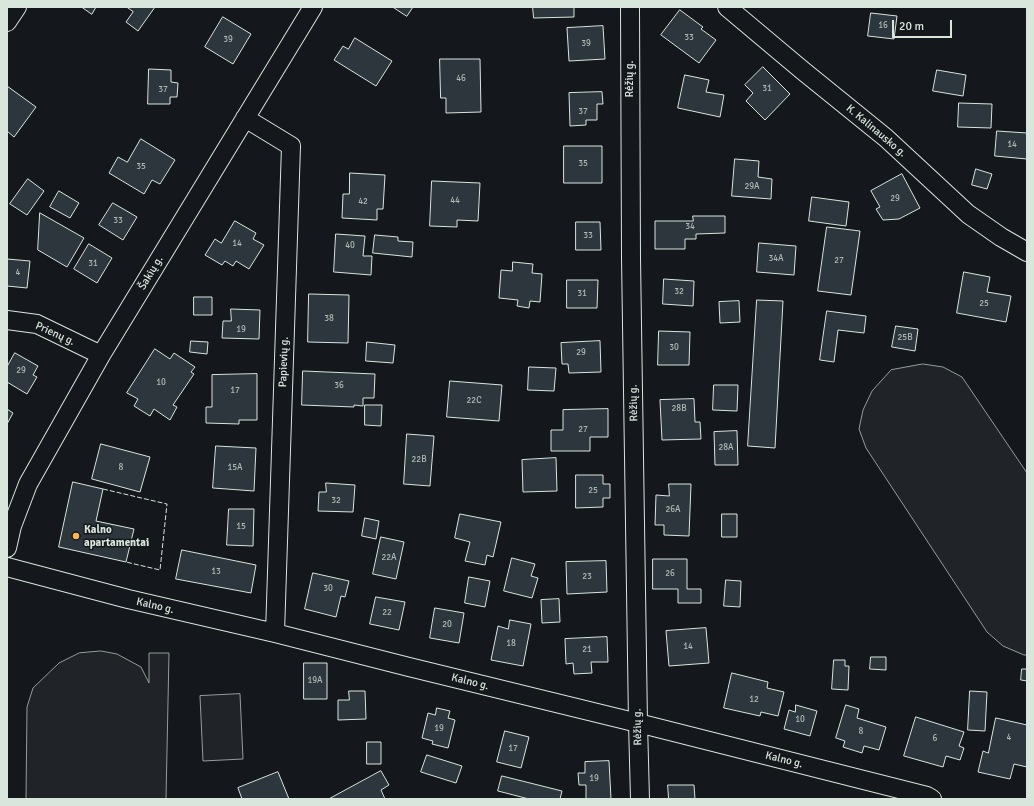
<!DOCTYPE html>
<html>
<head>
<meta charset="utf-8">
<style>
	body { margin:0 }
	#map { position:relative; width:1034px; height:806px; overflow:hidden; background:#14181c; font-family:Signika,sans-serif }
	canvas { display:block }
	.frame { position:absolute; inset:0; border:8px solid #d8e6dc; pointer-events:none }
	.scale { position:absolute; left:892px; top:20px; width:60px; height:18px; box-sizing:border-box; border:2px solid #d8e6dc; border-top:0; padding-left:5px; font-size:12px; line-height:14px; white-space:nowrap; color:#d8e6dc; -webkit-text-stroke:3px #14181c; paint-order:stroke }
</style>
</head>
<body>
<div id="map">
<canvas width="1034" height="806"></canvas>
<div class="frame"></div>
<div class="scale">20 m</div>
</div>
<script>
const g = document.querySelector('canvas').getContext('2d');
g.lineJoin = 'round';
function fillPath(path, color) {
  g.fillStyle = color;
  g.fill(path, 'evenodd');
}
function stroke(path, color, width, dash) {
  g.strokeStyle = color;
  g.lineWidth = width;
  g.lineCap = dash ? 'butt' : 'round';
  g.setLineDash(dash || []);
  g.stroke(path);
}
function drawText(font, color, halo, rows, align = 'center') {
  g.font = font + ' Signika,sans-serif';
  g.lineWidth = 3;
  g.setLineDash([]);
  g.textBaseline = 'middle';
  g.strokeStyle = halo;
  g.fillStyle = color;
  for (const [text, x, y, turn = 0] of rows) {
    g.save();
    g.translate(x, y);
    g.rotate((+turn || 0) * Math.PI / 180);
    g.textAlign = isNaN(turn) ? turn : align;
    if (halo) g.strokeText(text, 0, 0);
    g.fillText(text, 0, 0);
    g.restore();
  }
}
const green = new Path2D(`
	M 923,364 L 943,367 L 962,377 L 1027,473 L 1027,655 L 1024,655 L 1003,646 L 987,632 L 866,448 L 859,429 L 863,410 L 872,391 L 891,370 Z
	M 101,651 L 117,654 L 141,667 L 149,683 L 149,653 L 169,653 L 166,799 L 26,799 L 27,707 L 33,688 L 59,663 L 79,653 Z
	M 240,694 L 243,759 L 203,761 L 200,696 Z`);
fillPath(green, '#202428');
stroke(green, '#939e99', 1);
const building = new Path2D(`
	M 82,7 L 96,7 L 92,14 Z
	M 127,7 L 155,7 L 138,31 L 126,22 L 133,12 Z
	M 393,7 L 413,7 L 407,16 Z
	M 533,7 L 574,7 L 574,17 L 534,18 Z
	M 680,10 L 703,27 L 701,29 L 716,40 L 699,63 L 661,35 Z
	M 871,13 L 897,16 L 894,39 L 868,36 Z
	M 223,17 L 251,34 L 233,64 L 205,47 Z
	M 603,26 L 605,59 L 569,61 L 567,28 Z
	M 355,38 L 392,61 L 376,86 L 334,60 L 343,46 L 348,49 Z
	M 440,59 L 480,59 L 481,112 L 446,113 L 446,98 L 441,98 Z
	M 763,67 L 790,94 L 765,120 L 746,101 L 753,93 L 745,85 Z
	M 149,69 L 171,70 L 171,82 L 178,83 L 177,97 L 170,97 L 170,104 L 148,104 Z
	M 937,70 L 966,75 L 963,96 L 933,91 Z
	M 685,75 L 709,80 L 706,92 L 724,95 L 720,117 L 678,108 Z
	M 7,86 L 36,107 L 14,137 L 7,131 Z
	M 602,92 L 603,104 L 597,104 L 597,120 L 586,120 L 586,125 L 570,126 L 569,93 Z
	M 959,103 L 992,104 L 991,128 L 958,127 Z
	M 997,131 L 1027,133 L 1027,159 L 995,156 Z
	M 141,139 L 175,160 L 160,184 L 152,180 L 144,194 L 109,173 L 118,157 L 127,162 Z
	M 564,146 L 602,146 L 602,183 L 564,183 Z
	M 735,159 L 759,161 L 758,177 L 772,179 L 771,199 L 732,196 Z
	M 976,169 L 992,174 L 987,189 L 972,185 Z
	M 350,173 L 385,175 L 383,209 L 377,209 L 377,220 L 342,218 L 343,194 L 349,194 Z
	M 902,174 L 920,208 L 899,219 L 883,220 L 876,209 L 880,207 L 871,191 Z
	M 28,179 L 44,191 L 27,215 L 10,204 Z
	M 432,181 L 480,183 L 478,221 L 457,220 L 457,227 L 430,226 Z
	M 59,191 L 79,203 L 70,218 L 50,207 Z
	M 812,197 L 849,202 L 846,226 L 809,221 Z
	M 113,203 L 137,217 L 123,240 L 99,225 Z
	M 40,213 L 84,238 L 67,267 L 38,250 Z
	M 693,216 L 725,216 L 725,233 L 696,234 L 696,239 L 685,239 L 685,249 L 655,249 L 655,221 L 693,221 Z
	M 235,221 L 256,233 L 253,239 L 264,245 L 249,269 L 236,261 L 233,266 L 225,261 L 222,265 L 205,255 L 215,239 L 221,243 Z
	M 576,222 L 600,222 L 601,250 L 576,250 Z
	M 827,227 L 860,231 L 851,295 L 818,291 Z
	M 336,234 L 365,236 L 363,256 L 372,256 L 371,275 L 334,272 Z
	M 375,235 L 398,237 L 398,241 L 413,242 L 412,257 L 373,253 Z
	M 759,243 L 796,246 L 794,275 L 757,272 Z
	M 89,244 L 112,258 L 97,283 L 74,269 Z
	M 7,259 L 30,261 L 27,288 L 7,286 Z
	M 513,262 L 533,264 L 532,273 L 542,274 L 540,302 L 530,301 L 529,308 L 517,306 L 518,300 L 499,298 L 501,270 L 512,271 Z
	M 964,272 L 990,277 L 987,292 L 1011,296 L 1006,322 L 957,313 Z
	M 664,279 L 694,281 L 693,306 L 663,304 Z
	M 567,280 L 598,280 L 597,308 L 567,308 Z
	M 309,294 L 349,295 L 348,343 L 308,342 Z
	M 194,297 L 212,297 L 212,315 L 194,315 Z
	M 757,300 L 783,301 L 775,448 L 748,446 Z
	M 739,301 L 740,322 L 720,323 L 719,302 Z
	M 231,309 L 260,310 L 259,339 L 222,338 L 223,321 L 231,321 Z
	M 827,311 L 866,316 L 864,333 L 838,330 L 834,362 L 820,360 Z
	M 896,326 L 918,329 L 915,351 L 892,347 Z
	M 659,331 L 690,332 L 689,365 L 658,365 Z
	M 191,341 L 208,342 L 207,354 L 190,352 Z
	M 600,341 L 601,372 L 569,373 L 568,364 L 562,364 L 561,343 Z
	M 367,342 L 395,345 L 393,363 L 366,361 Z
	M 155,349 L 170,359 L 174,353 L 195,367 L 191,372 L 194,374 L 173,405 L 177,407 L 170,420 L 154,409 L 150,416 L 134,406 L 138,399 L 127,393 Z
	M 15,353 L 38,366 L 33,375 L 37,377 L 27,394 L 7,382 L 7,367 Z
	M 529,367 L 556,368 L 554,391 L 528,390 Z
	M 303,371 L 375,374 L 374,398 L 363,398 L 363,406 L 354,405 L 354,407 L 302,405 Z
	M 257,374 L 257,420 L 239,420 L 239,424 L 206,423 L 206,407 L 212,407 L 212,375 Z
	M 450,381 L 502,385 L 499,421 L 447,417 Z
	M 714,385 L 738,385 L 737,411 L 713,410 Z
	M 694,399 L 695,422 L 700,422 L 701,439 L 662,440 L 660,400 Z
	M 365,405 L 382,405 L 381,426 L 365,425 Z
	M 7,409 L 13,413 L 7,424 Z
	M 608,409 L 608,437 L 590,437 L 590,451 L 551,451 L 551,430 L 563,430 L 563,410 Z
	M 737,431 L 738,465 L 715,465 L 714,432 Z
	M 407,434 L 434,436 L 430,486 L 404,484 Z
	M 101,444 L 150,457 L 140,492 L 92,479 Z
	M 216,446 L 256,448 L 254,491 L 213,488 Z
	M 556,458 L 557,491 L 523,492 L 522,460 Z
	M 576,475 L 603,475 L 603,484 L 610,484 L 610,498 L 603,498 L 603,507 L 576,508 Z
	M 73,482 L 103,489 L 96,521 L 134,529 L 126,562 L 59,547 Z
	M 326,483 L 355,485 L 353,512 L 318,511 L 319,492 L 326,492 Z
	M 669,484 L 691,484 L 689,536 L 664,535 L 664,525 L 655,525 L 656,495 L 669,496 Z
	M 229,509 L 254,509 L 253,546 L 227,545 Z
	M 460,514 L 501,522 L 493,557 L 487,555 L 485,565 L 465,561 L 470,542 L 455,538 Z
	M 722,514 L 737,514 L 737,537 L 722,537 Z
	M 365,518 L 379,521 L 376,539 L 362,536 Z
	M 381,537 L 404,542 L 396,579 L 373,574 Z
	M 182,550 L 256,565 L 251,593 L 176,579 Z
	M 512,558 L 535,564 L 531,576 L 538,578 L 532,598 L 504,591 Z
	M 653,559 L 687,559 L 687,589 L 701,589 L 701,603 L 678,603 L 678,589 L 653,589 Z
	M 606,561 L 607,592 L 567,594 L 566,562 Z
	M 313,573 L 349,581 L 345,597 L 341,596 L 336,617 L 305,609 Z
	M 469,577 L 490,581 L 485,607 L 465,603 Z
	M 726,580 L 741,581 L 740,607 L 724,606 Z
	M 376,597 L 405,602 L 399,630 L 370,624 Z
	M 559,599 L 560,622 L 542,623 L 541,600 Z
	M 435,608 L 464,613 L 459,643 L 430,638 Z
	M 510,620 L 531,624 L 523,666 L 491,660 L 498,626 L 508,629 Z
	M 706,628 L 709,663 L 669,666 L 666,631 Z
	M 607,637 L 608,662 L 591,662 L 592,673 L 574,674 L 573,663 L 566,664 L 565,639 Z
	M 871,657 L 886,657 L 886,670 L 870,669 Z
	M 834,660 L 845,660 L 845,666 L 849,666 L 848,690 L 832,689 Z
	M 304,663 L 327,663 L 327,699 L 304,699 Z
	M 1022,669 L 1027,669 L 1027,681 L 1021,680 Z
	M 732,673 L 768,682 L 767,688 L 784,692 L 778,716 L 761,712 L 760,716 L 724,708 Z
	M 349,691 L 365,691 L 366,719 L 338,720 L 338,700 L 349,700 Z
	M 970,691 L 987,692 L 985,731 L 968,730 Z
	M 796,705 L 817,711 L 810,736 L 784,729 L 789,710 L 795,712 Z
	M 846,705 L 859,709 L 857,718 L 886,727 L 879,750 L 864,746 L 862,753 L 843,747 L 845,741 L 836,738 Z
	M 437,708 L 450,711 L 448,718 L 455,720 L 448,748 L 432,744 L 433,741 L 422,738 L 428,713 L 435,715 Z
	M 916,717 L 964,732 L 959,746 L 964,748 L 960,760 L 946,756 L 943,767 L 904,756 Z
	M 996,718 L 1027,725 L 1027,767 L 1014,764 L 1010,779 L 978,772 L 983,751 L 988,753 Z
	M 505,731 L 529,737 L 521,768 L 497,762 Z
	M 367,742 L 381,742 L 381,764 L 367,764 Z
	M 427,755 L 462,766 L 456,783 L 421,772 Z
	M 609,761 L 611,799 L 586,799 L 586,785 L 579,785 L 578,773 L 585,773 L 585,762 Z
	M 381,771 L 389,785 L 381,790 L 385,799 L 329,799 Z
	M 278,772 L 289,799 L 242,799 L 238,788 Z
	M 502,776 L 562,791 L 560,799 L 529,799 L 498,791 Z
	M 668,785 L 694,785 L 695,799 L 669,799 Z`);
fillPath(building, '#2c363c');
stroke(building, '#d8e6dc', 1);
const minor = new Path2D(`
	M 630,7 L 631,258 L 638,723 L 640,799
	M 727,7 L 802,70 L 886,138 L 968,214 L 1001,237 L 1027,252
	M 7,22 L 17,7
	M 245,118 L 291,146 L 275,633
	M 7,320 L 37,324 L 101,355
	M 7,548 L 12,526 L 28,484 L 101,355 L 313,7
	M 7,567 L 128,599 L 275,633 L 409,667 L 638,723 L 927,796 L 932,799`);
stroke(minor, '#d8e6dc', 20);
stroke(minor, '#14181c', 18);
stroke(new Path2D(`
	M 103,489 L 167,504 L 160,570 L 126,562`), '#d8e6dc', 1, [5, 2]);
for (const [x, y, r, color] of [
	[76,536,4,"#ffb74d"]
]) {
  const dot = new Path2D();
  dot.arc(x, y, r, 0, 2 * Math.PI);
  g.fillStyle = color;
  g.fill(dot);
  stroke(dot, '#14181c', 1.5);
}
drawText('9px', '#adbab4', null, [
	["16",883,26],
	["33",689,38],
	["39",228,40],
	["39",586,44],
	["46",461,79],
	["31",767,89],
	["37",163,90],
	["37",583,112],
	["14",1012,145],
	["35",583,164],
	["35",141,167],
	["29A",752,187],
	["29",895,199],
	["44",455,201],
	["42",363,202],
	["33",118,221],
	["34",690,227],
	["33",588,236],
	["14",237,244],
	["40",350,246],
	["34A",776,259],
	["27",839,261],
	["31",93,264],
	["4",18,273],
	["32",679,292],
	["31",582,294],
	["25",984,304],
	["38",329,319],
	["19",241,330],
	["25B",905,338],
	["30",674,348],
	["29",581,353],
	["29",21,371],
	["10",161,383],
	["36",339,386],
	["17",235,391],
	["22C",474,401],
	["28B",679,409],
	["27",583,430],
	["28A",726,448],
	["22B",419,460],
	["8",121,468],
	["15A",235,468],
	["25",593,491],
	["32",336,501],
	["26A",673,510],
	["15",241,527],
	["22A",389,558],
	["13",216,572],
	["26",670,574],
	["23",587,577],
	["30",328,589],
	["22",387,613],
	["20",447,625],
	["18",511,644],
	["14",688,647],
	["21",587,650],
	["19A",315,681],
	["12",754,700],
	["10",800,720],
	["19",439,729],
	["8",861,732],
	["4",1009,738],
	["6",935,739],
	["17",513,749],
	["19",594,779]
]);
drawText('11px', '#d8e6dc', '#14181c', [
	["Rėžių g.",630,79,-90],
	["K. Kalinausko g.",876,131,40],
	["Šakių g.",151,273,-59],
	["Prienų g.",55,334,24],
	["Papievių g.",284,362,-88],
	["Rėžių g.",634,403,-91],
	["Kalno g.",155,606,13],
	["Kalno g.",470,682,14],
	["Rėžių g.",638,727,-91],
	["Kalno g.",784,760,14]
]);
drawText('bold 11px', '#d8e6dc', '#14181c', [
	["Kalno",84,530],
	["apartamentai",84,543]
], 'left');
</script>
</body>
</html>
